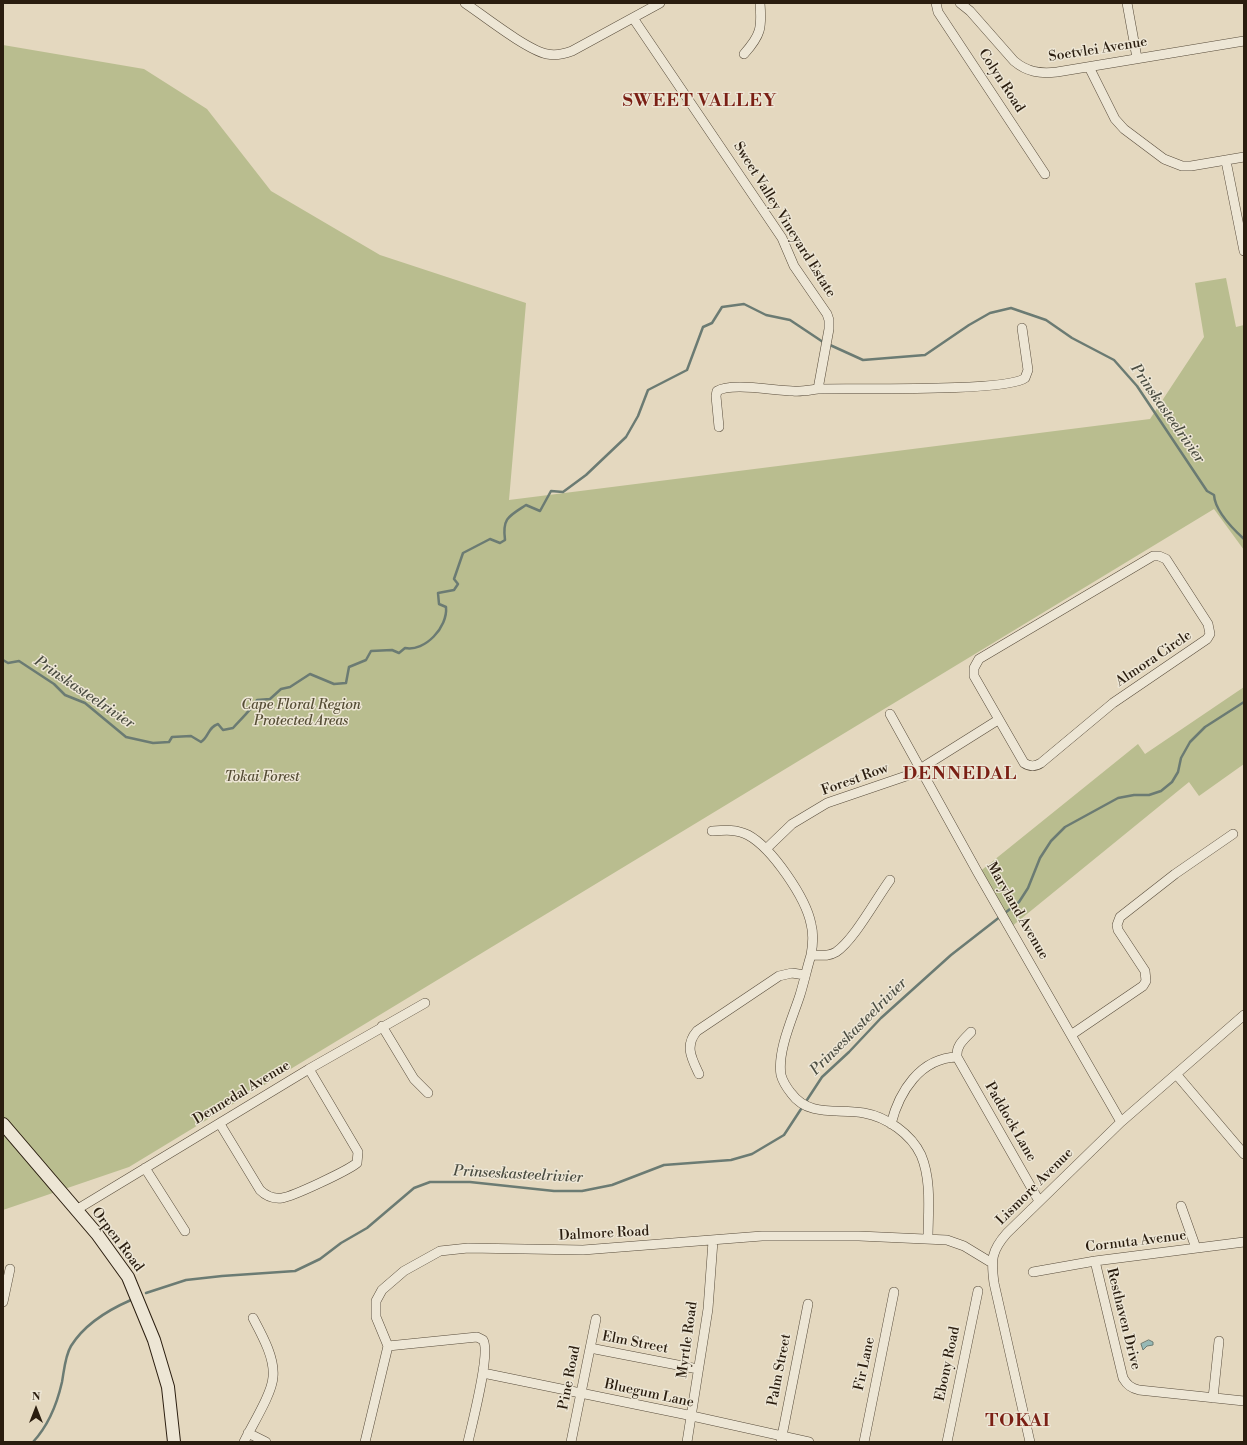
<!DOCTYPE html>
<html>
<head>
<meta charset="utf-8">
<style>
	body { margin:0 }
	#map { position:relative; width:1247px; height:1445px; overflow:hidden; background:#e4d8bf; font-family:"Libre Bodoni",serif }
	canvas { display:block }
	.frame { position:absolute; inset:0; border:4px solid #2a1d0f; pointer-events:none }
	.north { position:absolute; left:16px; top:1389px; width:40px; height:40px; -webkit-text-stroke:3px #ede6d5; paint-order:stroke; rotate:0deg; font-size:11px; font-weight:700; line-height:16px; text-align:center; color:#2a1d0f }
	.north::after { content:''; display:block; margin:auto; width:14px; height:18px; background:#2a1d0f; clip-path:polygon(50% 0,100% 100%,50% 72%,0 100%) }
</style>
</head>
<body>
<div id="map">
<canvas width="1247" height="1445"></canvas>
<div class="frame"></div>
<div class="north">N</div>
</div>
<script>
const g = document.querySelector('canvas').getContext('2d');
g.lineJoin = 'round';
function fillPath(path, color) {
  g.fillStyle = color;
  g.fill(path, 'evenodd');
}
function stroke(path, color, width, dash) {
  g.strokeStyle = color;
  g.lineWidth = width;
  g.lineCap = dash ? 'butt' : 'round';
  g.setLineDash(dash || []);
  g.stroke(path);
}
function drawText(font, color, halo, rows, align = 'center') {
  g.font = font + ' "Libre Bodoni",serif';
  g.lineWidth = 3;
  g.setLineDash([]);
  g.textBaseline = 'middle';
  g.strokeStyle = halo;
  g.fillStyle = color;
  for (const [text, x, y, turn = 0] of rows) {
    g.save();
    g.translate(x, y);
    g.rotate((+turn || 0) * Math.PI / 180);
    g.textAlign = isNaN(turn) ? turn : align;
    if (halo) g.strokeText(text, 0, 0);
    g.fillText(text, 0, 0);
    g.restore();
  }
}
fillPath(new Path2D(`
	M 3,45 L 144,69 L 207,109 L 271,191 L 380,255 L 526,303 L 509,500 L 1150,419 L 1204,337 L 1195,283 L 1226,278 L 1236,327 L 1244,325 L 1244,550 L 1214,509 L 129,1167 L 3,1210 Z
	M 1244,687 L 1244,764 L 1199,796 L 1189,782 L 1011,927 L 978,873 L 1138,744 L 1145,754 Z`), '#b9bd8f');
const water = new Path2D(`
	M 1149,1340 L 1153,1342 L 1153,1345 L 1147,1346 L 1143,1350 L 1141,1344 Z`);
fillPath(water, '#96b9b6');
stroke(water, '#6b7b73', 1);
stroke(new Path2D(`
	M 830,345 L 863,360 L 925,355 L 969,325 L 990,313 L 1011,308 L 1046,320 L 1072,338 L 1114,360 L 1137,386 L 1207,491 L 1214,495 C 1215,511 1233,529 1244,539
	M 3,660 L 8,663 L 19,661 L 54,684 L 65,695 L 85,703 L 126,737 L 153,743 L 169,742 L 172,737 L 191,736 L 201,742 C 209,737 208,727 218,724 L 223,730 L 233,728 C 241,719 250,711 257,700 L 270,699 L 281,689 L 290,687 L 310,674 L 334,684 L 346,683 L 349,667 L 366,660 L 371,651 L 392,650 L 399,653 L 405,648 C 425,652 448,627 446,607 L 439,604 L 438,593 L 454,590 L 458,584 L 454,579 L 463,553 L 490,539 L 500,543 L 505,540 C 502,518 509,516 526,505 L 540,511 L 551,491 L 563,492 L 586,475 L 626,437 L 638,416 L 648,390 L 687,370 L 703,327 L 712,323 L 722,307 L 744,304 L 766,315 L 790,320 L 823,342
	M 146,1293 L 186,1280 L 222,1276 L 295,1271 L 320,1259 L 341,1243 L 367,1228 L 414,1188 L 430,1182 L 470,1182 L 554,1191 L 582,1191 L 612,1185 L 664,1165 L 731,1160 L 752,1154 L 784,1135 L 822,1077 L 849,1052 L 881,1018 L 951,955 L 1019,902 L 1028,888 L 1040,858 L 1051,841 L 1065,827 L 1118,798 L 1134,795 L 1149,795 L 1161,791 L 1172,782 L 1178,772 L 1181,758 L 1190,742 L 1205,727 L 1244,702
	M 33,1442 C 48,1426 57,1404 62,1382 C 64,1371 65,1356 71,1346 C 84,1325 108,1310 131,1300`), '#6b7b73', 2.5);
const minor = new Path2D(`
	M 465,3 C 484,16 527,50 547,54 C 556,56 564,54 572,51 L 660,3
	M 936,3 L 938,12 L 1045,174
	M 960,3 L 970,11 L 1014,61 C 1027,72 1040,74 1057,72 L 1244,41
	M 1127,3 L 1137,58
	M 633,18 L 782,238 L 794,266 L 827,314 L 829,320 L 829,329 L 818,389
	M 744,54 C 761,35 762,28 760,3
	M 1089,67 L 1115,119 L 1124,129 L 1164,159 L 1182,166 L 1191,166 L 1244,157
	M 1226,161 L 1244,251
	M 719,427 L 716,396 L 717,391 C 732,382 774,391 793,391 C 801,392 810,390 818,389 C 850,388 1008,392 1025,378 L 1028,370 L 1022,328
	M 1153,556 L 1159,556 L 1166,559 L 1208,624 L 1210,634 L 1207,639 L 1113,703 L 1041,763 C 1035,767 1030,767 1024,763 L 974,676 L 974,668 L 979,659 Z
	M 890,714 L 978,873 L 1121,1122
	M 712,831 C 725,830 737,829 748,835 C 772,848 806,898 811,924 C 814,935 813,944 811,955 C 807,968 804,982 800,995 C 793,1017 777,1051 781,1075 C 783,1082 787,1088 791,1093 C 809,1118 839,1108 864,1113 C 887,1117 911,1134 921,1155 C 932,1181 928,1212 928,1239
	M 767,848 L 792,824 L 827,803 L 912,774 L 998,720
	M 811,955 C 820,955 828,957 836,952 C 854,940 876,899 890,880
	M 382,1026 L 414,1079 L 428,1093
	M 971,1032 C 963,1040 956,1046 957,1057 L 1039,1201
	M 1071,1035 L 1143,986 L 1146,981 L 1145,971 L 1118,930 L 1117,925 L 1120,917 L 1175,874 L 1233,834
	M 699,1074 C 692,1059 684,1046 697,1031 L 779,976 L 792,973 L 805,975
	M 1176,1074 L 1244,1154
	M 220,1124 L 260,1190 C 266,1196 273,1199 282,1198 C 294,1196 347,1171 357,1163 L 358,1152 L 309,1069
	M 891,1124 C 899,1092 920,1058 957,1057
	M 145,1168 L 185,1231
	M 1181,1206 L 1196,1248
	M 76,1210 L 309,1069 L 425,1003
	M 1095,1261 L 1123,1378 C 1127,1385 1131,1388 1139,1390 L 1244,1401
	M 1033,1272 L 1095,1261 L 1244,1242
	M 3,1302 L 10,1269
	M 388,1346 L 477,1337 L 483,1340 C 491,1352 472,1424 468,1442
	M 590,1348 L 698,1369
	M 483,1373 L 683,1414 L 809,1442
	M 1213,1398 L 1219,1341
	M 248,1433 L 266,1442
	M 781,1441 L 808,1304
	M 244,1442 C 252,1425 272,1394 273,1377 C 275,1358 262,1335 253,1318
	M 365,1442 L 388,1346 L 376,1317 L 376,1301 L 382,1290 L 404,1271 L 440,1251 L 468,1248 L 583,1250 L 762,1236 L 859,1236 L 947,1240 L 964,1246 L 992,1263
	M 571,1442 L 596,1319
	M 687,1442 L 708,1309 L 713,1241
	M 864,1442 L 894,1292
	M 947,1442 L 978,1291
	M 1030,1442 L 994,1283 C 991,1260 991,1251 1007,1233 L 1121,1122 L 1244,1015`);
const secondary = new Path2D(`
	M 3,1124 L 97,1234 L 128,1277 L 154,1340 L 168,1387 L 174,1442`);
stroke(minor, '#584c3b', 10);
stroke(secondary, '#2a1d0f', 14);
stroke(minor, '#ede6d5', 9);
stroke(secondary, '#ede6d5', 12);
drawText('14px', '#2a1d0f', '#ede6d5', [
	["Soetvlei Avenue",1098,50,-9],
	["Colyn Road",1001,81,57],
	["Sweet Valley Vineyard Estate",784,220,58],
	["Almora Circle",1154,659,-34],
	["Forest Row",855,780,-20],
	["Maryland Avenue",1017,911,60],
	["Dennedal Avenue",242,1093,-31],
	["Paddock Lane",1010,1122,60],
	["Lismore Avenue",1035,1187,-45],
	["Dalmore Road",604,1234,-3],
	["Orpen Road",117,1240,53],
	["Cornuta Avenue",1136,1242,-7],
	["Resthaven Drive",1123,1319,76],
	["Myrtle Road",688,1340,-82],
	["Elm Street",635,1343,11],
	["Fir Lane",865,1364,-78],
	["Ebony Road",948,1364,-78],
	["Palm Street",780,1370,-79],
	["Pine Road",570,1378,-79],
	["Bluegum Lane",649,1394,12]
]);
drawText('italic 14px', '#554d35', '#ede6d5', [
	["Cape Floral Region",301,706],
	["Protected Areas",301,722],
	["Tokai Forest",262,778]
]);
drawText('italic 15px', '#4a4c41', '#ede6d5', [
	["Prinskasteelrivier",1167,414,55],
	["Prinskasteelrivier",84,693,34],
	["Prinseskasteelrivier",859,1027,-45],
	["Prinseskasteelrivier",518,1175,3]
]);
g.letterSpacing = '1px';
drawText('bold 18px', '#7a1f14', '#ede6d5', [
	["SWEET VALLEY",700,102],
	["DENNEDAL",960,775],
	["TOKAI",1018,1422]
]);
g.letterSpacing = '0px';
</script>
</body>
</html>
